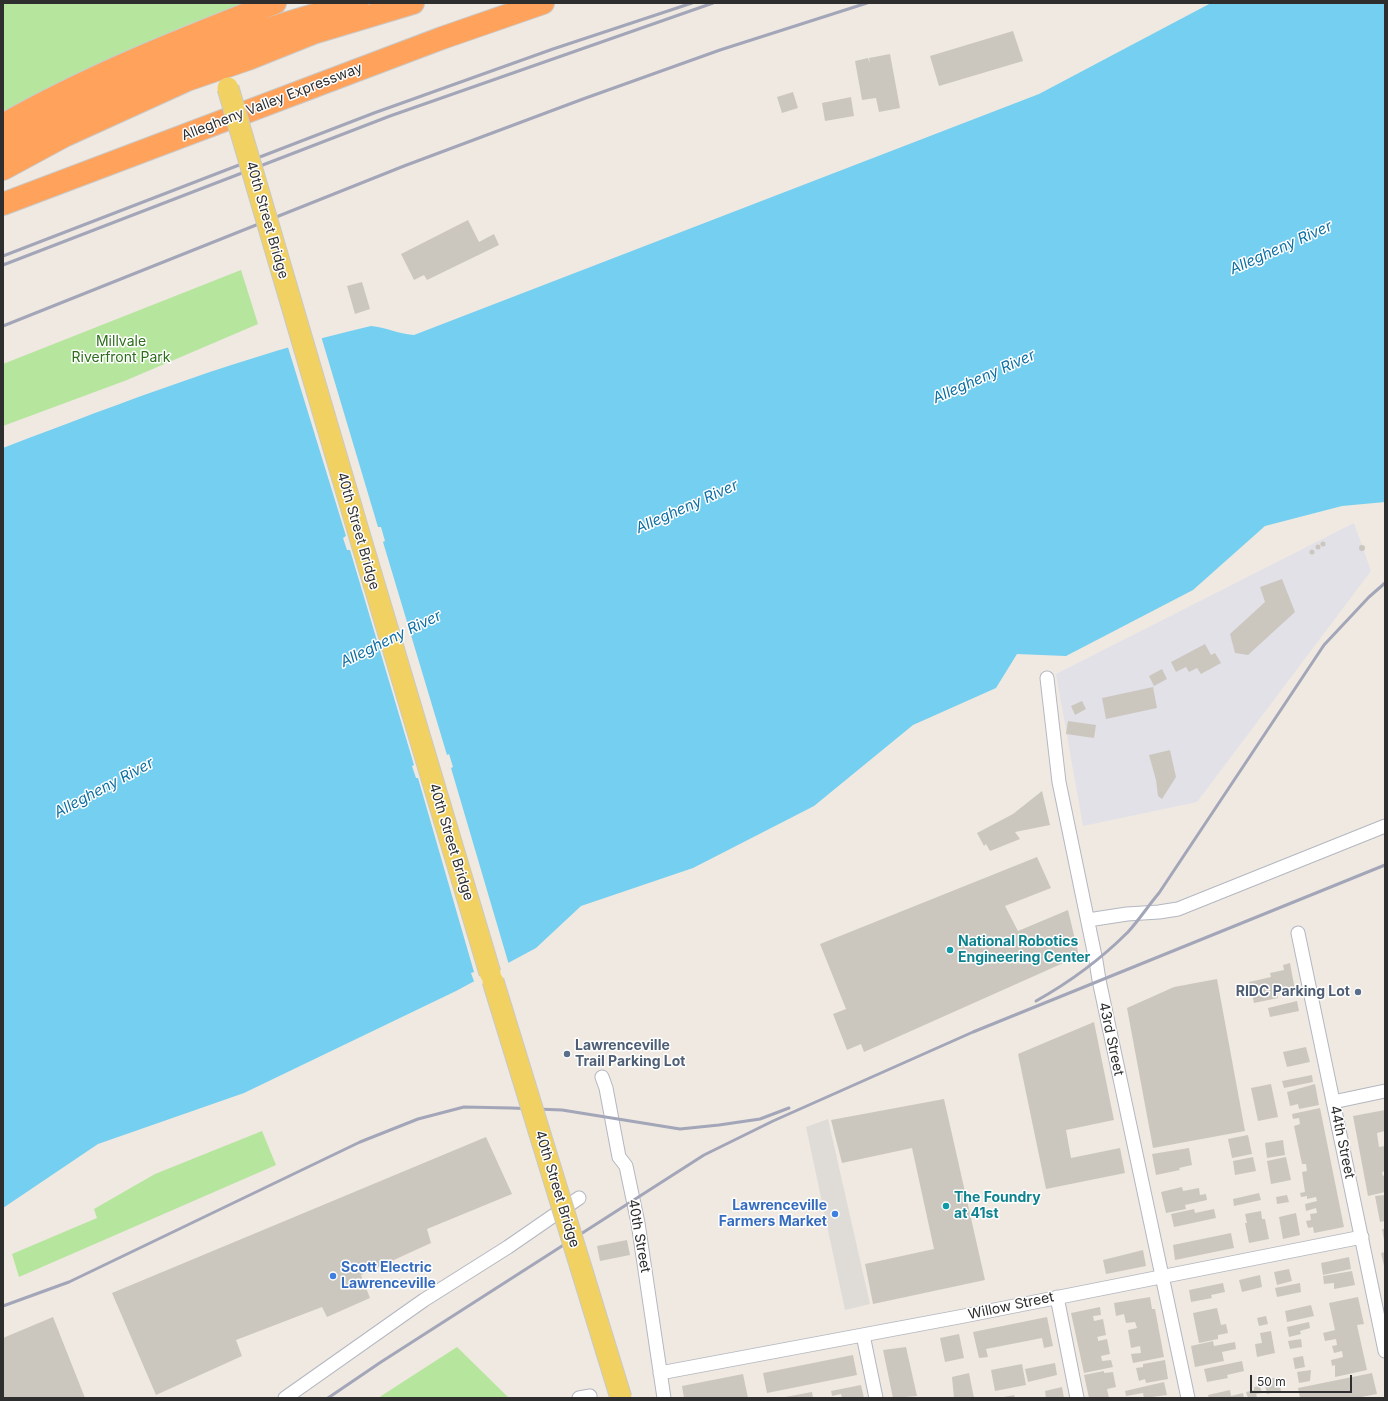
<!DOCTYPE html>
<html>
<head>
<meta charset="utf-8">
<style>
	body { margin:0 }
	#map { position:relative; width:1388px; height:1401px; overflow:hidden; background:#efe9e1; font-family:Inter,sans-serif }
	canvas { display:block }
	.frame { position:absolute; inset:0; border:4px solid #2e2e2e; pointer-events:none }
	.scale { position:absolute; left:1250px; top:1375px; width:102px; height:18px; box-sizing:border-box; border:2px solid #2e2e2e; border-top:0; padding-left:5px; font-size:12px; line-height:14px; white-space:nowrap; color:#2e2e2e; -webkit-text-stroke:3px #fff; paint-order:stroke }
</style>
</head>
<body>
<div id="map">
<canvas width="1388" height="1401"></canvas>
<div class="frame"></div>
<div class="scale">50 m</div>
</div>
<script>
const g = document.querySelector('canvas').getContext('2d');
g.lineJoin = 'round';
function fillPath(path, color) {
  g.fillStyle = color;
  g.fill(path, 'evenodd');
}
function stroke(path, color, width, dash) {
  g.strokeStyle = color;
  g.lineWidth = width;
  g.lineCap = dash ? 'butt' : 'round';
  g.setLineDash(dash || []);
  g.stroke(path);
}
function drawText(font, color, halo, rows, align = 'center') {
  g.font = font + ' Inter,sans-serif';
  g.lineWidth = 3;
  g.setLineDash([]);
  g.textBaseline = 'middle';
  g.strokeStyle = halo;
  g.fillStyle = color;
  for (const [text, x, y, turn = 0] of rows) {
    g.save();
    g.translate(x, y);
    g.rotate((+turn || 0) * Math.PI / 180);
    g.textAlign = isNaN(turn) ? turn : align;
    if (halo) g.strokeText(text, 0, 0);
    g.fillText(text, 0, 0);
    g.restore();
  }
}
fillPath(new Path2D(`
	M 1354,523 L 1371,571 L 1197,802 L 1083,826 L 1056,674 Z`), '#e3e1e8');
fillPath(new Path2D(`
	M 3,3 L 246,3 C 161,32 81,73 3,115 Z
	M 241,270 L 258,324 L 127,380 L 3,426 L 3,364 Z
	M 262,1131 L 276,1165 L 19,1277 L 12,1254 L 97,1218 L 94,1209 L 155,1174 Z
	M 457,1347 L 509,1398 L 378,1398 Z`), '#b6e59e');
fillPath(new Path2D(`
	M 828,1119 L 870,1304 L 845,1310 L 806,1127 Z`), '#dfdcd8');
fillPath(new Path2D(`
	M 1211,3 L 1385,3 L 1385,502 L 1342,506 L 1265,526 L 1193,590 L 1066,656 L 1017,654 L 996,688 L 913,725 L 814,806 L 693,868 L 581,906 L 536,948 L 456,991 L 244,1093 L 98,1144 L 3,1208 L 3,448 C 124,402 244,355 371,326 C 386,327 397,334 414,335 L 1039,94 Z`), '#75cff0');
fillPath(new Path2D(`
	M 321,336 L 378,527 L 381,527 L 385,541 L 383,542 L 447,755 L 449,754 L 453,767 L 451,768 L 509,965 L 475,984 L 471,973 L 474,972 L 418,778 L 416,778 L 412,766 L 414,765 L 350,550 L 347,550 L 343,538 L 346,536 L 287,344 Z`), '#efe9e1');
fillPath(new Path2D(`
	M 1013,31 L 1023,61 L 939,86 L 930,56 Z
	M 890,54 L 900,108 L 879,112 L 876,98 L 862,100 L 855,61 L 868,58 L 870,63 L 869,58 Z
	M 793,92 L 798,108 L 782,113 L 777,97 Z
	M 851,97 L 854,116 L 825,121 L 822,103 Z
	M 468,220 L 479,242 L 494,234 L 499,245 L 427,280 L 424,275 L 414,280 L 401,254 Z
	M 362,282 L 370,309 L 355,314 L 347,286 Z
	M1320.5 544a2.5 2.5 0 1 1 5 0a2.5 2.5 0 1 1-5 0Z
	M1315.5 547a2.5 2.5 0 1 1 5 0a2.5 2.5 0 1 1-5 0Z
	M1359 548a3 3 0 1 1 6 0a3 3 0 1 1-6 0Z
	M1309.5 552a2.5 2.5 0 1 1 5 0a2.5 2.5 0 1 1-5 0Z
	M 1282,579 L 1295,612 L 1248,655 L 1235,653 L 1230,634 L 1265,602 L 1260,587 Z
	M 1205,644 L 1211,655 L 1215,653 L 1221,663 L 1201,674 L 1197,668 L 1189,672 L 1186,667 L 1176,672 L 1171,662 Z
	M 1162,669 L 1167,679 L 1154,686 L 1149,676 Z
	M 1153,687 L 1157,708 L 1106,719 L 1102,698 Z
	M 1082,701 L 1086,709 L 1075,715 L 1071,706 Z
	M 1068,721 L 1096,725 L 1094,738 L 1066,734 Z
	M 1170,750 L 1176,777 L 1162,799 L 1158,796 L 1156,780 L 1149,755 Z
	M 1042,791 L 1050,825 L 1015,832 L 1020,839 L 990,851 L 986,844 L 984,846 L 977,833 L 1013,814 Z
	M 1037,857 L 1051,888 L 1005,906 L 1018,931 L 1068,910 L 1079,956 L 864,1052 L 861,1044 L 847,1050 L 833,1014 L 846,1009 L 820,944 Z
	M 1290,963 L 1295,990 L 1277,994 L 1278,998 L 1254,1003 L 1249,982 L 1271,977 L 1270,973 L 1284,970 L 1283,965 Z
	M 1217,979 L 1245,1131 L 1153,1148 L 1127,1008 L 1174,987 Z
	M 1297,1001 L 1299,1011 L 1270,1017 L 1268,1008 Z
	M 1094,1022 L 1114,1120 L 1066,1130 L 1071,1158 L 1120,1148 L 1125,1173 L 1046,1189 L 1018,1054 Z
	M 1306,1047 L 1310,1062 L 1287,1067 L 1283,1052 Z
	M 1312,1075 L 1313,1082 L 1284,1088 L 1282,1081 Z
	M 1271,1084 L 1278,1117 L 1258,1121 L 1251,1088 Z
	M 1315,1084 L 1319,1105 L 1299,1109 L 1298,1104 L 1290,1106 L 1287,1092 Z
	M 944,1099 L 985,1280 L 873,1304 L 865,1264 L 934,1249 L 912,1148 L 842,1163 L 831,1120 Z
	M 1320,1108 L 1344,1227 L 1314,1233 L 1313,1227 L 1308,1228 L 1306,1221 L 1311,1220 L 1310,1214 L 1317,1213 L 1316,1208 L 1306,1211 L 1305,1204 L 1317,1201 L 1316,1197 L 1307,1199 L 1307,1196 L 1301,1197 L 1300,1193 L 1305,1192 L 1302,1172 L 1307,1171 L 1306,1164 L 1302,1164 L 1294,1126 L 1300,1124 L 1299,1118 L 1293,1119 L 1292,1114 Z
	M 1385,1110 L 1385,1131 L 1377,1133 L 1379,1147 L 1385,1146 L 1385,1171 L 1382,1172 L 1383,1176 L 1385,1175 L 1385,1192 L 1368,1196 L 1353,1116 Z
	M 1248,1135 L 1252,1154 L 1232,1158 L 1228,1139 Z
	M 486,1137 L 512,1194 L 427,1229 L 431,1243 L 361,1275 L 370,1298 L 327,1317 L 322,1307 L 236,1340 L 242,1356 L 156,1395 L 112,1293 Z
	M 1283,1140 L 1285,1155 L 1267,1158 L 1265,1143 Z
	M 1189,1148 L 1192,1165 L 1179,1168 L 1180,1170 L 1156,1175 L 1152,1154 Z
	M 1253,1157 L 1256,1171 L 1235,1175 L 1233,1161 Z
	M 1286,1157 L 1291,1180 L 1271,1184 L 1267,1161 Z
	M 1182,1187 L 1183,1191 L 1199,1188 L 1200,1195 L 1206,1194 L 1207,1200 L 1185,1205 L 1186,1209 L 1166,1213 L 1161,1192 Z
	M 1259,1193 L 1261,1200 L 1234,1206 L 1233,1199 Z
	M 1287,1195 L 1289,1202 L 1277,1204 L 1276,1197 Z
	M 1385,1195 L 1385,1221 L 1380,1222 L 1375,1196 Z
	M 1194,1209 L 1195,1213 L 1214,1209 L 1216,1218 L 1174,1227 L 1171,1214 Z
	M 1261,1211 L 1262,1219 L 1265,1219 L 1269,1239 L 1249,1243 L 1245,1223 L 1247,1223 L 1245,1214 Z
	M 1296,1213 L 1300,1235 L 1283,1239 L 1279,1217 Z
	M 1382,1229 L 1385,1229 L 1385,1240 L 1384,1240 Z
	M 1231,1233 L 1234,1248 L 1175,1260 L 1173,1245 Z
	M 627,1240 L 630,1255 L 600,1261 L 597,1246 Z
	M 1143,1250 L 1146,1266 L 1106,1274 L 1103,1260 Z
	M 1385,1252 L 1385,1266 L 1384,1266 L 1381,1253 Z
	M 1349,1257 L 1351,1269 L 1323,1275 L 1321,1263 Z
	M 1289,1269 L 1292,1281 L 1277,1285 L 1274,1272 Z
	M 1352,1271 L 1355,1285 L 1334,1289 L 1334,1283 L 1324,1284 L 1323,1276 Z
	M 1260,1275 L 1262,1287 L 1242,1292 L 1239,1280 Z
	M 1223,1283 L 1225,1292 L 1211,1295 L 1212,1298 L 1191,1302 L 1189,1290 Z
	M 1300,1283 L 1301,1292 L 1277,1297 L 1275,1288 Z
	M 1150,1297 L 1152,1309 L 1155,1309 L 1164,1357 L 1133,1363 L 1131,1354 L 1141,1353 L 1140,1346 L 1131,1348 L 1128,1330 L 1137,1328 L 1135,1322 L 1126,1323 L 1124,1314 L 1116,1316 L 1114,1303 Z
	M 1358,1297 L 1364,1324 L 1357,1325 L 1367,1370 L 1335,1377 L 1335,1365 L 1332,1366 L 1331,1360 L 1343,1357 L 1342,1351 L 1334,1353 L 1332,1346 L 1337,1345 L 1336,1339 L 1325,1341 L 1323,1333 L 1335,1330 L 1329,1303 Z
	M 1311,1305 L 1314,1316 L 1287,1322 L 1285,1311 Z
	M 1100,1307 L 1101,1315 L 1093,1316 L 1094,1321 L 1103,1319 L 1106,1335 L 1097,1337 L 1098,1339 L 1098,1341 L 1107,1339 L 1110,1354 L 1101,1356 L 1102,1361 L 1111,1360 L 1113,1367 L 1084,1373 L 1071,1313 Z
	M 1217,1308 L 1221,1325 L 1226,1324 L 1228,1333 L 1218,1335 L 1218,1339 L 1199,1343 L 1193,1313 Z
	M 1266,1316 L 1268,1324 L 1259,1326 L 1257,1318 Z
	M 53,1317 L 85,1398 L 3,1398 L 3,1338 Z
	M 1047,1317 L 1053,1346 L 1044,1348 L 1042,1338 L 986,1349 L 988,1357 L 979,1358 L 973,1332 Z
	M 1309,1322 L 1310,1328 L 1300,1331 L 1301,1334 L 1289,1337 L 1287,1327 Z
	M 1271,1331 L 1275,1353 L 1257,1357 L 1255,1344 L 1262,1343 L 1260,1333 Z
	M 959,1334 L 964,1358 L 945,1362 L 940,1338 Z
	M 1301,1339 L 1302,1347 L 1290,1349 L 1288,1341 Z
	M 1213,1341 L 1214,1346 L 1235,1342 L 1236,1349 L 1222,1352 L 1224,1361 L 1195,1367 L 1191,1346 Z
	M 906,1347 L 917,1396 L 893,1398 L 883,1350 Z
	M 853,1355 L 857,1375 L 767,1393 L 763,1373 Z
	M 1303,1356 L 1305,1367 L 1295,1369 L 1293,1358 Z
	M 1165,1360 L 1168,1379 L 1146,1383 L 1145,1379 L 1139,1381 L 1136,1368 L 1143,1367 L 1143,1364 Z
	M 1242,1361 L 1244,1371 L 1227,1375 L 1228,1378 L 1207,1382 L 1204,1369 Z
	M 1055,1363 L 1057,1375 L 1028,1382 L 1025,1369 Z
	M 1022,1364 L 1026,1385 L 995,1391 L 991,1370 Z
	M 1311,1370 L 1310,1381 L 1299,1383 L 1297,1372 Z
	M 1104,1371 L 1104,1373 L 1113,1372 L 1116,1387 L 1107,1389 L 1109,1398 L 1089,1398 L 1084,1375 Z
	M 969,1373 L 974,1398 L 954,1398 L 952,1377 Z
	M 1372,1373 L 1377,1394 L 1356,1398 L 1300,1398 L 1298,1388 Z
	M 743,1374 L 748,1398 L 684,1398 L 682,1386 Z
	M 1278,1377 L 1281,1391 L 1267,1394 L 1264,1380 Z
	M 1164,1382 L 1167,1395 L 1144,1398 L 1143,1393 L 1126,1396 L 1125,1391 Z
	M 861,1385 L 864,1398 L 842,1398 L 841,1394 L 832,1396 L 831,1391 Z
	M 1260,1386 L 1262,1393 L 1256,1394 L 1257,1397 L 1248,1398 L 1246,1392 L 1254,1390 L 1254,1387 Z
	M 1062,1387 L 1064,1398 L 1046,1398 L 1045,1391 Z
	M 1230,1390 L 1231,1396 L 1243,1393 L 1244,1398 L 1209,1398 L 1208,1395 Z
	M 812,1392 L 813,1398 L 785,1398 L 785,1397 Z
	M 1014,1395 L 1015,1398 L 1004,1398 L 1004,1397 Z`), '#cbc7bf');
const minor = new Path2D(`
	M 1047,678 L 1059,782 L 1096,961 L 1099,980 L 1188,1398
	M 1088,920 L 1127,914 L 1159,912 L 1178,909 L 1385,826
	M 1298,933 L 1385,1351
	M 602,1077 L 606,1088 L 619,1157 L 626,1166 L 638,1223 L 664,1398
	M 1333,1102 L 1385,1091
	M 1057,1297 L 1077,1398
	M 863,1335 L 876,1398
	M 660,1373 L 964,1316 L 1362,1237
	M 285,1398 L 424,1300 L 508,1247 L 579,1198
	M 579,1398 L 590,1396`);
const motorway = new Path2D(`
	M 3,125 C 89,76 182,39 275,3
	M 3,146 C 114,84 233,35 357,3
	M 3,169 L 64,136 L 187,80 L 248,59 L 313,33 L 413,3
	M 3,204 L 442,38 L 543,3`);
stroke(minor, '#b4b7c1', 15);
stroke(motorway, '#c9c9c9', 24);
stroke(minor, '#fff', 13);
stroke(motorway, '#ffa35c', 22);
stroke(new Path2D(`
	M 3,256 L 374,113 L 553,49 L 692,3
	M 3,265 L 390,116 L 713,3
	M 3,326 L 404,166 L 583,99 L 720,50 L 867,3
	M 1036,1001 C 1070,982 1101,959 1128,932 C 1139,920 1148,906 1159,893 L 1324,645 L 1369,597 L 1385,583
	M 3,1306 L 69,1282 L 360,1142 L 418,1119 L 464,1107 L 511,1108 L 562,1110 L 680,1129 L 719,1125 L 760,1119 L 789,1108
	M 328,1398 L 381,1362 L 704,1155 L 773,1121 L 973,1032 L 1385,865`), '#a3a6b8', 3);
const primaryBridge = new Path2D(`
	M 228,88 L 360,537 L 490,973
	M 493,981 L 621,1398`);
stroke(primaryBridge, '#c9c9c9', 23, []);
stroke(primaryBridge, '#f2d163', 21);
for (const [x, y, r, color] of [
	[950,950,4,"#0f9aa8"],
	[1358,992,4,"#5c6f8a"],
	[567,1054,4,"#5c6f8a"],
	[946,1206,4,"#0f9aa8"],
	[835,1214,4,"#3f7fe0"],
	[333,1276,4,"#3f7fe0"]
]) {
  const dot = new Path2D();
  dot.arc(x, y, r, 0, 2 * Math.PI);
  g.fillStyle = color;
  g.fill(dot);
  stroke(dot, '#fff', 1.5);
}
drawText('14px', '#2e2e2e', '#fff', [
	["Allegheny Valley Expressway",272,102,-21],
	["40th Street Bridge",267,220,74],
	["40th Street Bridge",358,531,74],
	["40th Street Bridge",451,842,73],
	["43rd Street",1111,1039,78],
	["44th Street",1342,1142,78],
	["40th Street Bridge",557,1189,73],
	["40th Street",639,1236,80],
	["Willow Street",1011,1306,-12]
]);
drawText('14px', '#2c6e1b', '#fff', [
	["Millvale",121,342],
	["Riverfront Park",121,358]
]);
drawText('bold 14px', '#0d838f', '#fff', [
	["National Robotics",958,942],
	["Engineering Center",958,958],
	["The Foundry",954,1198],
	["at 41st",954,1214]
], 'left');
drawText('bold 14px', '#4e5e75', '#fff', [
	["RIDC Parking Lot",1350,992],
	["Lawrenceville",575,1046,"left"],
	["Trail Parking Lot",575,1062,"left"]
], 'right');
drawText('bold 14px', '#366cbe', '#fff', [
	["Lawrenceville",827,1206],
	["Farmers Market",827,1222],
	["Scott Electric",341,1268,"left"],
	["Lawrenceville",341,1284,"left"]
], 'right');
drawText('italic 15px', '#0d6fa3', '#fff', [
	["Allegheny River",1281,248,-24],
	["Allegheny River",984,377,-24],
	["Allegheny River",687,507,-24],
	["Allegheny River",391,639,-26],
	["Allegheny River",104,788,-28]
]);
</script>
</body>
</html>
